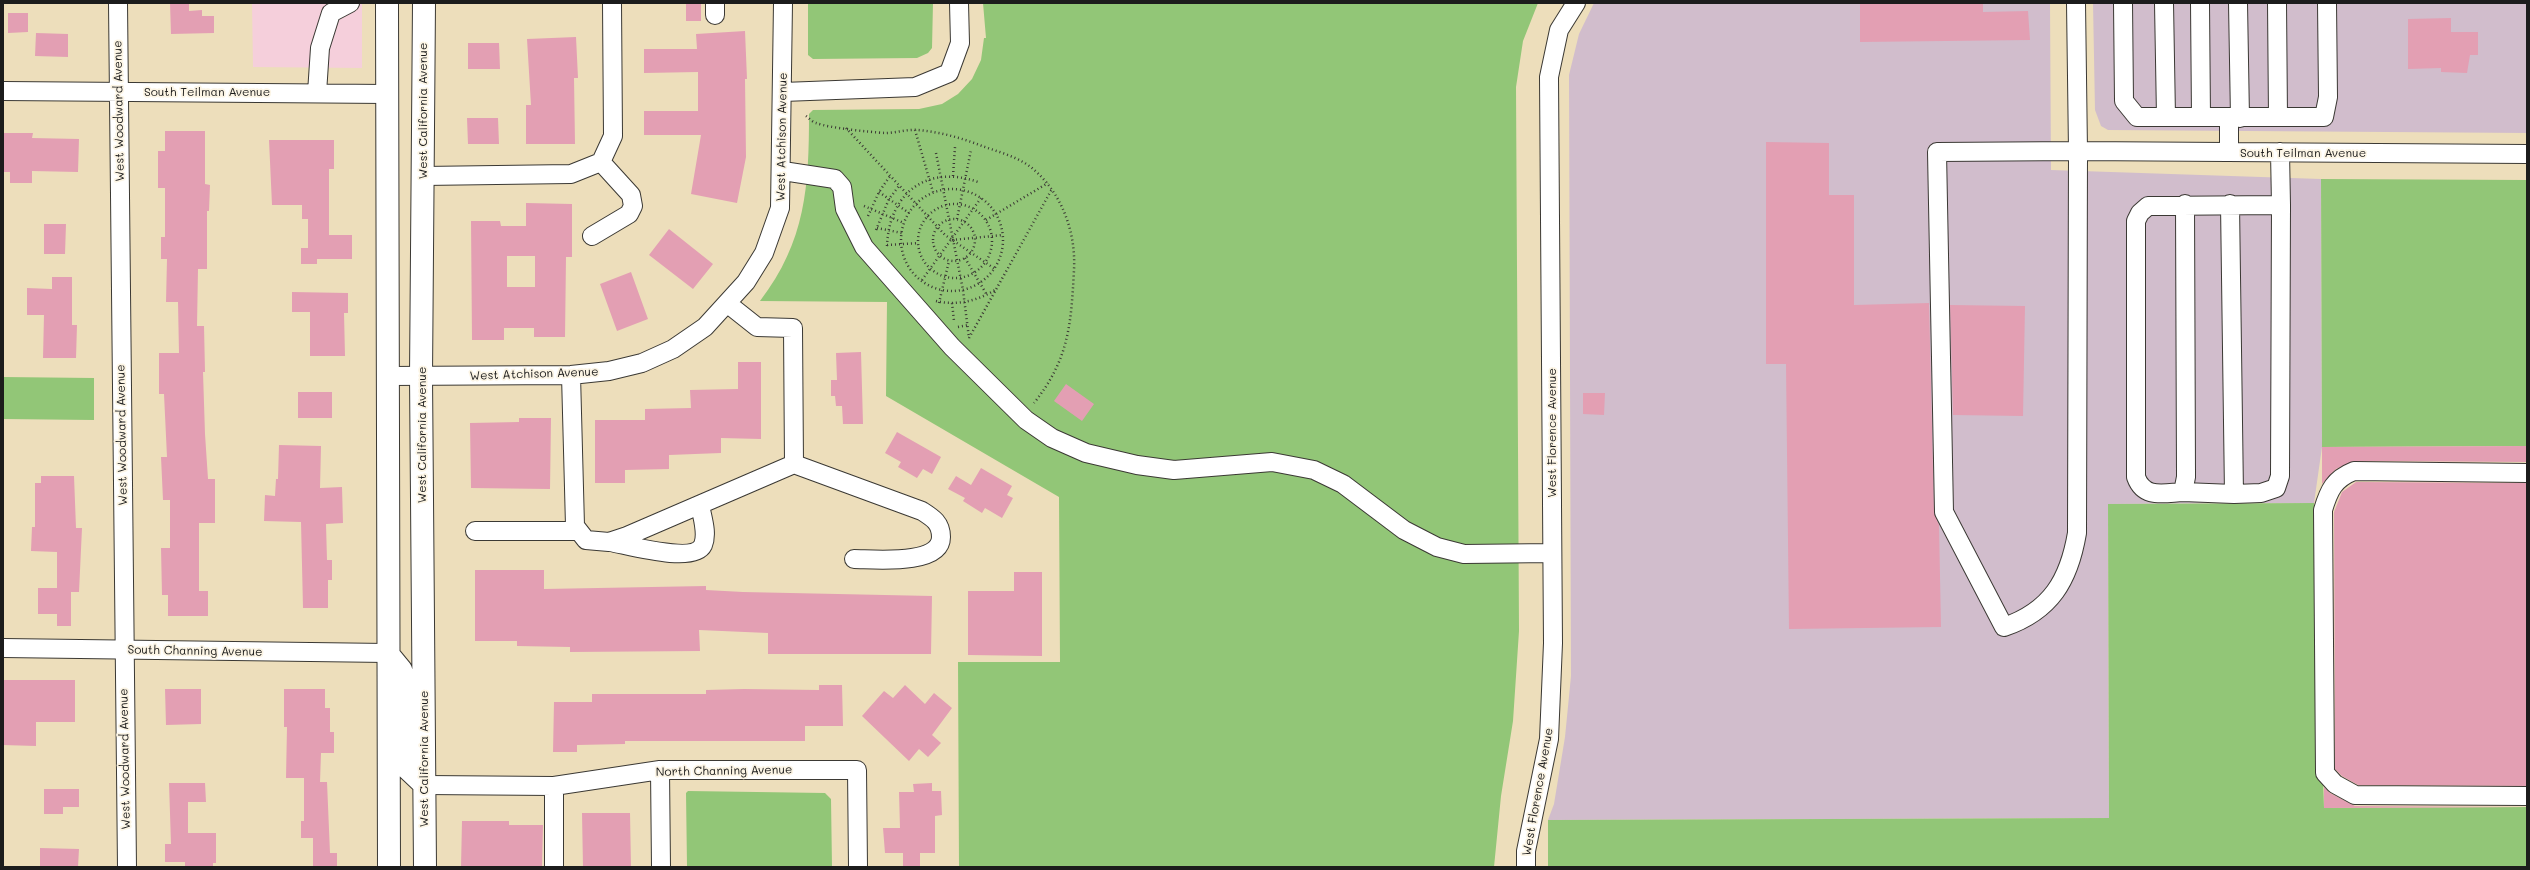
<!DOCTYPE html>
<html>
<head>
<meta charset="utf-8">
<style>
	body { margin:0 }
	#map { position:relative; width:2530px; height:870px; overflow:hidden; background:#eddebb; font-family:Mali,sans-serif }
	canvas { display:block }
	.frame { position:absolute; inset:0; border:4px solid #1c1c1c; pointer-events:none }
</style>
</head>
<body>
<div id="map">
<canvas width="2530" height="870"></canvas>
<div class="frame"></div>
</div>
<script>
const g = document.querySelector('canvas').getContext('2d');
g.lineJoin = 'round';
function fillPath(path, color) {
  g.fillStyle = color;
  g.fill(path, 'evenodd');
}
function stroke(path, color, width, dash) {
  g.strokeStyle = color;
  g.lineWidth = width;
  g.lineCap = dash ? 'butt' : 'round';
  g.setLineDash(dash || []);
  g.stroke(path);
}
function drawText(font, color, halo, rows, align = 'center') {
  g.font = font + ' Mali,sans-serif';
  g.lineWidth = 3.5;
  g.setLineDash([]);
  g.textBaseline = 'middle';
  g.strokeStyle = halo;
  g.fillStyle = color;
  for (const [text, x, y, turn = 0] of rows) {
    g.save();
    g.translate(x, y);
    g.rotate((+turn || 0) * Math.PI / 180);
    g.textAlign = isNaN(turn) ? turn : align;
    if (halo) g.strokeText(text, 0, 0);
    g.fillText(text, 0, 0);
    g.restore();
  }
}
fillPath(new Path2D(`
	M 252,3 L 362,3 L 362,68 L 253,67 Z`), '#f5cfdb');
fillPath(new Path2D(`
	M 1594,3 L 2050,3 L 2051,170 L 2321,179 L 2322,447 L 2314,503 L 2108,504 L 2109,818 L 1548,820 L 1554,804 L 1565,737 L 1571,676 L 1569,75 L 1579,34 Z
	M 2093,3 L 2527,3 L 2527,133 L 2108,130 L 2101,126 L 2095,110 Z`), '#d1bdcc');
fillPath(new Path2D(`
	M 808,3 L 933,3 L 932,48 L 928,53 L 917,58 L 813,59 L 808,55 Z
	M 983,3 L 1538,3 L 1523,41 L 1516,87 L 1519,631 L 1513,721 L 1501,796 L 1494,867 L 959,867 L 958,662 L 1060,662 L 1059,497 L 886,396 L 887,302 L 760,301 C 806,241 809,186 809,114 L 813,110 L 919,109 L 942,104 L 958,94 L 972,79 L 981,60 L 984,38 L 986,38 Z
	M 2321,179 L 2527,180 L 2527,446 L 2322,447 Z
	M 3,377 L 94,378 L 94,420 L 3,419 Z
	M 2314,503 L 2324,808 L 2527,807 L 2527,867 L 1548,867 L 1548,820 L 2109,818 L 2108,504 Z
	M 688,791 L 825,793 L 831,799 L 832,867 L 687,866 L 686,793 Z`), '#92c677');
fillPath(new Path2D(`
	M 170,3 L 189,3 L 189,11 L 202,10 L 202,16 L 214,16 L 214,33 L 171,34 Z
	M 686,3 L 701,3 L 701,21 L 686,21 Z
	M 1860,3 L 1983,3 L 1983,12 L 2028,11 L 2030,40 L 1860,42 Z
	M 8,13 L 28,13 L 28,32 L 8,33 Z
	M 2451,18 L 2451,32 L 2478,32 L 2478,55 L 2470,55 L 2467,73 L 2441,72 L 2441,68 L 2408,69 L 2408,19 Z
	M 745,31 L 747,79 L 745,79 L 746,157 L 737,203 L 691,194 L 701,135 L 644,135 L 644,111 L 698,111 L 698,72 L 644,73 L 644,49 L 697,49 L 696,34 Z
	M 36,33 L 68,34 L 68,57 L 35,56 Z
	M 576,37 L 578,78 L 574,78 L 575,144 L 526,144 L 526,105 L 531,105 L 527,39 Z
	M 468,43 L 499,43 L 500,69 L 468,69 Z
	M 467,118 L 498,118 L 499,144 L 468,144 Z
	M 165,131 L 205,131 L 205,184 L 210,185 L 209,211 L 207,211 L 207,269 L 198,269 L 197,326 L 204,326 L 205,372 L 203,372 L 205,434 L 208,479 L 215,479 L 215,523 L 199,523 L 199,591 L 208,591 L 208,616 L 168,616 L 168,595 L 162,595 L 161,548 L 170,548 L 170,500 L 163,500 L 161,457 L 167,457 L 164,394 L 159,394 L 159,353 L 179,353 L 178,302 L 166,302 L 167,259 L 161,259 L 161,237 L 165,237 L 165,188 L 158,188 L 158,151 L 165,151 Z
	M 3,133 L 33,133 L 32,138 L 79,139 L 78,172 L 32,171 L 32,183 L 10,183 L 10,172 L 3,172 Z
	M 269,140 L 334,140 L 334,169 L 329,169 L 329,235 L 352,235 L 352,259 L 317,259 L 317,264 L 301,264 L 301,248 L 308,248 L 308,219 L 302,219 L 302,205 L 272,205 Z
	M 1766,142 L 1829,143 L 1829,195 L 1854,195 L 1854,305 L 1929,303 L 1934,512 L 1939,525 L 1941,627 L 1789,629 L 1786,364 L 1766,364 Z
	M 526,203 L 572,204 L 572,257 L 566,257 L 565,337 L 534,337 L 534,328 L 504,328 L 504,340 L 472,340 L 471,221 L 500,221 L 501,226 L 526,226 ZM 507,256 L 535,256 L 535,287 L 507,287 Z
	M 44,224 L 66,224 L 65,254 L 44,254 Z
	M 669,229 L 713,264 L 693,289 L 649,255 Z
	M 631,272 L 648,319 L 617,331 L 600,284 Z
	M 52,277 L 72,277 L 72,325 L 77,325 L 76,358 L 43,358 L 44,315 L 27,315 L 27,288 L 52,289 Z
	M 292,292 L 348,293 L 348,313 L 344,313 L 345,356 L 310,356 L 310,312 L 292,312 Z
	M 1950,305 L 2025,306 L 2023,416 L 1953,415 Z
	M 861,352 L 863,424 L 843,424 L 842,406 L 836,406 L 835,396 L 831,396 L 831,380 L 837,380 L 836,353 Z
	M 738,362 L 761,362 L 761,439 L 721,438 L 721,453 L 669,455 L 669,469 L 625,470 L 625,483 L 595,483 L 595,420 L 645,420 L 645,409 L 691,408 L 690,390 L 738,389 Z
	M 1066,384 L 1094,404 L 1082,421 L 1054,401 Z
	M 298,392 L 332,392 L 332,418 L 298,418 Z
	M 1583,393 L 1605,393 L 1604,415 L 1583,414 Z
	M 519,418 L 551,418 L 550,489 L 471,488 L 470,423 L 519,422 Z
	M 897,432 L 941,457 L 932,474 L 923,469 L 917,478 L 898,467 L 901,462 L 885,453 Z
	M 279,445 L 321,446 L 320,488 L 342,487 L 343,523 L 326,524 L 327,560 L 332,560 L 332,580 L 328,580 L 328,608 L 303,608 L 301,522 L 264,521 L 265,495 L 275,496 L 276,479 L 278,479 Z
	M 2527,446 L 2527,462 L 2354,461 L 2336,469 L 2322,484 L 2322,447 Z
	M 981,468 L 1012,486 L 1007,495 L 1013,498 L 1002,518 L 985,508 L 982,513 L 963,501 L 965,498 L 948,489 L 956,476 L 971,485 Z
	M 41,476 L 74,476 L 76,528 L 82,528 L 79,592 L 71,592 L 71,626 L 57,626 L 57,614 L 38,614 L 38,588 L 57,588 L 57,552 L 31,551 L 32,527 L 35,527 L 35,483 L 41,483 Z
	M 2356,482 L 2527,483 L 2527,786 L 2358,785 L 2342,776 L 2335,769 L 2334,512 L 2342,492 Z
	M 475,570 L 544,570 L 544,589 L 706,586 L 706,590 L 743,592 L 932,596 L 931,654 L 768,654 L 768,633 L 699,630 L 700,651 L 570,652 L 570,647 L 517,646 L 517,641 L 475,641 Z
	M 1014,572 L 1042,572 L 1042,656 L 968,655 L 968,591 L 1014,591 Z
	M 3,680 L 75,680 L 75,722 L 36,722 L 36,746 L 3,745 Z
	M 819,685 L 842,685 L 843,726 L 805,726 L 805,741 L 625,741 L 625,744 L 577,745 L 577,752 L 553,752 L 554,702 L 592,702 L 592,694 L 706,694 L 706,690 L 744,689 L 819,690 Z
	M 905,685 L 925,704 L 934,693 L 952,708 L 932,735 L 941,743 L 928,757 L 919,749 L 909,761 L 862,716 L 884,691 L 893,698 Z
	M 165,689 L 201,689 L 201,724 L 166,725 Z
	M 284,689 L 325,689 L 325,708 L 330,708 L 330,732 L 334,732 L 334,753 L 321,753 L 320,782 L 327,782 L 330,853 L 337,853 L 337,867 L 313,867 L 313,838 L 301,838 L 301,821 L 304,821 L 304,778 L 286,778 L 287,727 L 284,727 Z
	M 169,783 L 205,783 L 206,802 L 188,802 L 188,833 L 216,833 L 216,863 L 213,863 L 213,867 L 185,867 L 185,862 L 165,862 L 165,844 L 171,844 Z
	M 932,783 L 932,791 L 941,791 L 942,815 L 935,816 L 935,853 L 920,853 L 920,867 L 903,867 L 903,853 L 885,853 L 883,828 L 900,828 L 899,792 L 914,792 L 913,784 Z
	M 2324,787 L 2330,793 L 2355,806 L 2527,807 L 2324,808 Z
	M 44,789 L 79,789 L 79,807 L 63,807 L 63,814 L 44,814 Z
	M 582,813 L 630,813 L 631,867 L 583,867 Z
	M 462,821 L 509,821 L 509,825 L 543,825 L 542,867 L 461,867 Z
	M 40,848 L 79,849 L 78,867 L 40,867 Z`), '#e39fb3');
const minor = new Path2D(`
	M 118,3 L 127,867
	M 715,3 L 715,15
	M 2076,3 L 2078,151 L 2527,154
	M 2123,3 L 2124,101 L 2137,117 L 2324,117 L 2328,97 L 2327,3
	M 2164,3 L 2166,117
	M 2200,3 L 2201,117
	M 2238,3 L 2240,118
	M 2277,3 L 2278,117
	M 3,91 L 387,94
	M 783,92 L 915,87 L 949,73 L 960,43 L 959,3
	M 317,93 L 320,48 L 331,13 L 350,3
	M 2229,118 L 2229,152
	M 2078,151 L 2077,533 C 2069,580 2051,611 2004,627 L 1944,512 L 1937,152 Z
	M 783,171 L 835,179 L 842,187 L 845,209 L 864,247 L 952,347 L 1026,420 L 1052,438 L 1086,453 L 1137,465 L 1174,470 L 1272,462 L 1314,470 L 1343,484 L 1404,530 L 1437,547 L 1464,554 L 1552,553
	M 423,176 L 571,174 L 601,162 L 613,136 L 612,3
	M 2185,204 L 2186,477 L 2183,492 C 2163,493 2144,499 2136,477 L 2136,221 L 2140,213 L 2148,206 L 2281,205 L 2280,152
	M 2230,204 L 2234,494 L 2261,493 L 2276,488 L 2280,476 L 2281,205
	M 592,236 L 629,214 L 633,206 L 631,195 L 601,162
	M 571,375 L 575,526 L 586,540 L 609,542 L 627,536 L 794,464 L 793,328 L 757,327 L 728,304
	M 388,376 L 571,375 L 609,371 L 642,363 L 673,349 L 705,327 L 746,282 L 764,253 L 780,208 L 783,3
	M 794,464 L 922,511 C 933,518 941,523 941,537 C 941,566 873,559 854,559
	M 2527,473 L 2354,471 C 2334,479 2329,490 2323,510 L 2325,773 L 2335,784 L 2355,795 L 2527,796
	M 2183,492 L 2234,494
	M 475,531 L 577,531
	M 610,542 C 628,545 694,564 703,545 C 708,533 702,517 700,505
	M 3,648 L 387,653
	M 660,770 L 661,867
	M 425,785 L 554,786 L 660,770 L 857,770 L 858,867
	M 554,786 L 554,867
	M 1526,867 L 1526,851 L 1549,739 L 1553,643 L 1549,77 L 1559,30 L 1576,3`);
const major = new Path2D(`
	M 387,3 L 389,867
	M 424,3 L 421,376 L 425,867
	M 387,653 L 401,670 L 405,682 L 407,768 L 425,785`);
stroke(minor, '#3b3934', 20);
stroke(major, '#3b3934', 24);
stroke(new Path2D(`
	M 806,116 C 809,118 812,122 816,123 C 829,128 870,132 885,133 C 896,133 907,129 918,130 C 940,132 962,138 982,146 C 999,152 1018,157 1032,168 C 1062,193 1076,232 1074,270 C 1071,325 1069,359 1034,403
	M 846,128 L 945,235 L 995,269
	M 915,130 L 933,192
	M 936,153 L 963,290 L 969,338
	M 953,176 L 955,147
	M901 240a51 51 0 1 1 102 0a51 51 0 1 1-102 0Z
	M 879,192 L 909,213
	M918 241a37 37 0 1 1 74 0a37 37 0 1 1-74 0Z
	M 864,206 L 904,223
	M 868,216 L 879,192 L 890,176
	M 957,219 L 971,150
	M933 240a21 21 0 1 1 42 0a21 21 0 1 1-42 0Z
	M 986,220 L 1048,183
	M 877,228 L 902,233
	M 876,230 L 889,199 L 899,186
	M 952,240 L 1003,235
	M 887,245 L 918,243
	M 887,246 C 889,193 927,164 978,182
	M 965,258 L 987,295
	M 922,280 L 981,198
	M 936,301 C 956,306 977,301 995,290
	M 939,303 L 949,261
	M 952,303 L 954,321
	M 958,327 L 968,325
	M 969,338 L 1052,189`), '#3b3934', 2.5, [1, 3]);
stroke(minor, '#fff', 18);
stroke(major, '#fff', 22);
drawText('12px', '#1c1c1c', '#fcf5e5', [
	["South Teilman Avenue",207,92],
	["West Woodward Avenue",119,111,-91],
	["West California Avenue",423,111,-90],
	["West Atchison Avenue",782,137,-89],
	["South Teilman Avenue",2303,153],
	["West Atchison Avenue",534,374,-2],
	["West Florence Avenue",1552,433,-90],
	["West Woodward Avenue",122,435,-91],
	["West California Avenue",422,435,-90],
	["South Channing Avenue",195,651,1],
	["West Woodward Avenue",125,759,-91],
	["West California Avenue",424,759,-90],
	["North Channing Avenue",724,771,-1],
	["West Florence Avenue",1538,792,-80]
]);
</script>
</body>
</html>
